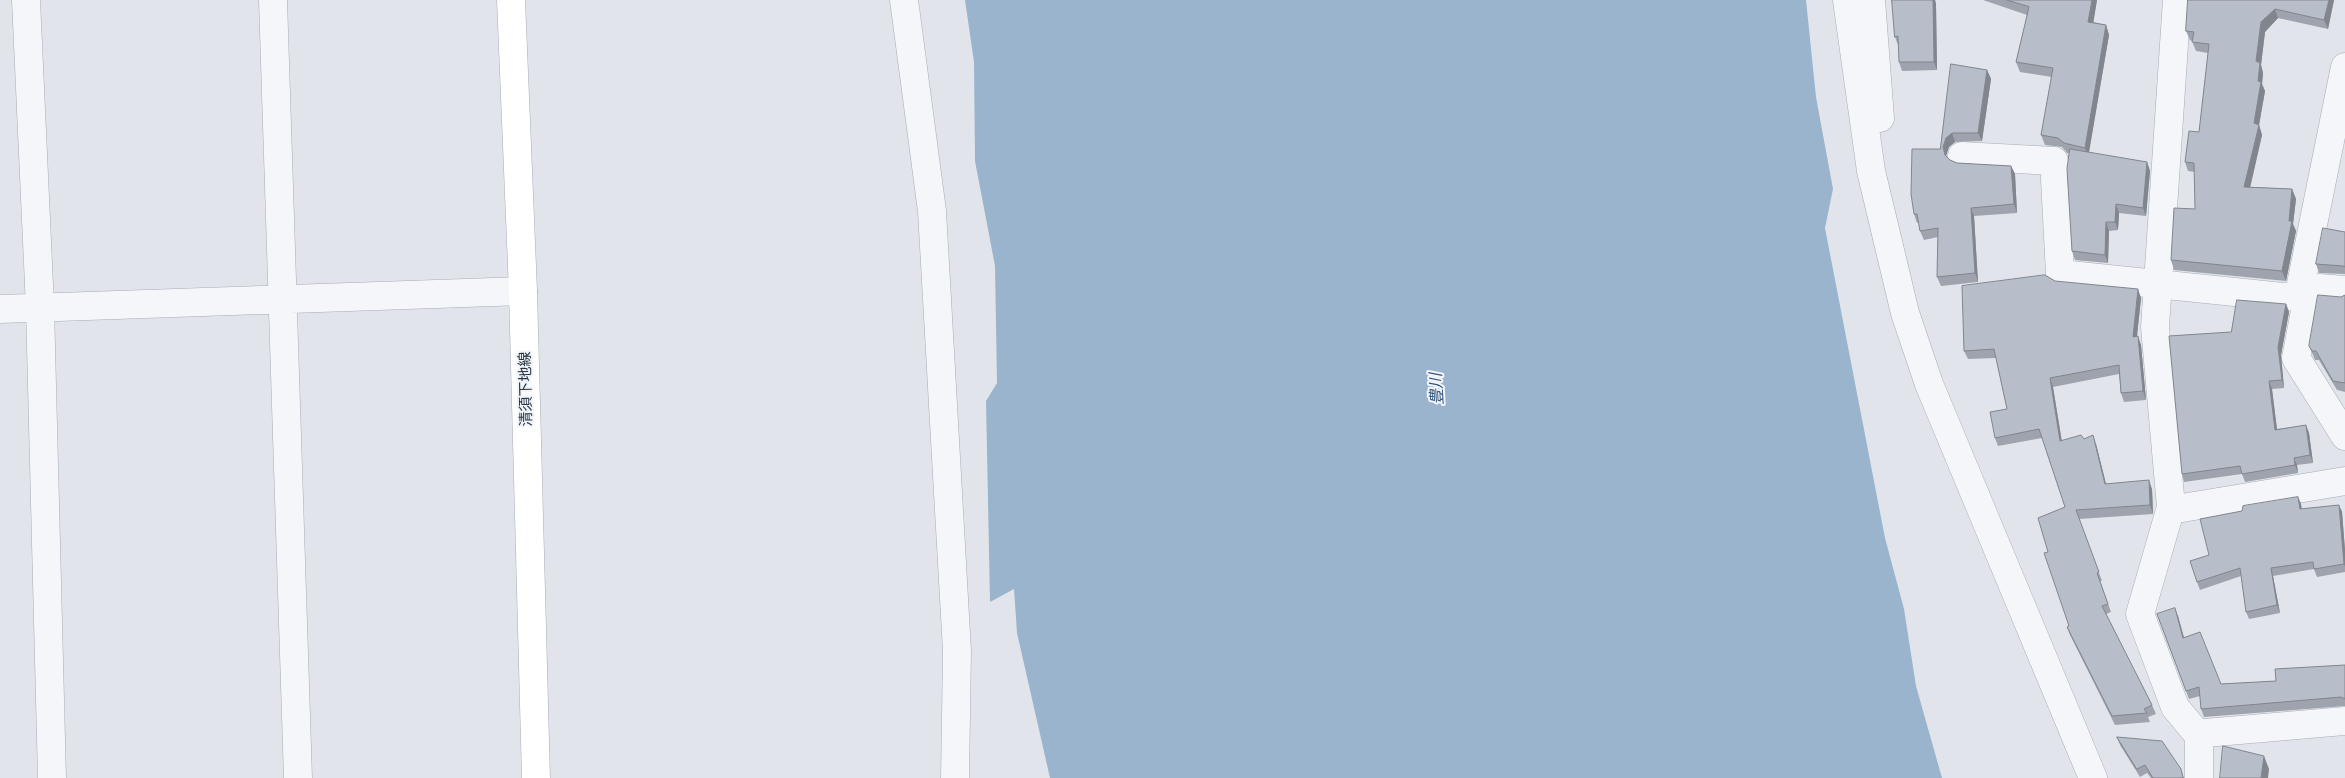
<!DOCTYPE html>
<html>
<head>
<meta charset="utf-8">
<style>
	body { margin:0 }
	canvas { display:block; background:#e1e5eb }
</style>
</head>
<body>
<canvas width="2345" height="778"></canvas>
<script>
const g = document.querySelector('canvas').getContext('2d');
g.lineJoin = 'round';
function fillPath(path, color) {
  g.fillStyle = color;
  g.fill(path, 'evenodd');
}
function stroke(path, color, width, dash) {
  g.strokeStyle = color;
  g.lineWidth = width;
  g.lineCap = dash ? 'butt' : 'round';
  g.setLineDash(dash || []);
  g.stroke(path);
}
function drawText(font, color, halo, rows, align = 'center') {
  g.font = font + ' Raleway,"Noto Sans JP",sans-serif';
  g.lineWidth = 4;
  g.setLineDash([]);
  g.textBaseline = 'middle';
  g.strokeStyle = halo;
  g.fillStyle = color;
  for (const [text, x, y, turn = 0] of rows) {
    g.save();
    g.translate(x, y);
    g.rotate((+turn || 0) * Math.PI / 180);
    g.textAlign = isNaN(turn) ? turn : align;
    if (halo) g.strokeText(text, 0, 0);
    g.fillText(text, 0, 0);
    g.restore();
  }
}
fillPath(new Path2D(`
	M 965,0 L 1806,0 L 1816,97 L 1833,189 L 1825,228 L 1885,538 L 1904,609 L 1916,686 L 1942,778 L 1050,778 L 1017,633 L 1014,589 L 990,602 L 986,401 L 997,383 L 995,266 L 975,161 L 974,62 Z`), '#9ab4cd');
const minor = new Path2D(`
	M 26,0 L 40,307 L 52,778
	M 273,0 L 298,778
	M 904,0 L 932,211 L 957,651 L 955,778
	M 1847,0 L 1871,171 L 1905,313 L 1929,384 L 2093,778
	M 1871,0 L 1880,118
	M 2177,0 L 2155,327 L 2171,507 L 2140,614 L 2175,707 L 2199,736 L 2199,778
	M 2345,67 L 2301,284 L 2306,306 L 2296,358 L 2345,436
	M 1962,156 L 2054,161 L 2060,274 L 2283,297 L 2303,295 L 2319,288 L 2345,290
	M 0,309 L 523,291
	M 2171,507 L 2182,508 L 2345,481
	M 2199,736 L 2205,733 L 2345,721`);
const secondary = new Path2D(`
	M 511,0 L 523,291 L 536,778`);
stroke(minor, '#a6acb6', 29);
stroke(secondary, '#a6acb6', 29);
stroke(minor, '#f4f6f9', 28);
stroke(secondary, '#fff', 28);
fillPath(new Path2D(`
	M 1892,0 L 1935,0 L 1936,4 L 1937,70 L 1902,71 L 1899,62 L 1899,45 L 1898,45 L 1895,37 Z
	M 1983,0 L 2097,0 L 2093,22 L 2106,25 L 2109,35 L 2089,153 L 2147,162 L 2150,171 L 2146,216 L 2119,213 L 2118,230 L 2109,231 L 2108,263 L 2075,260 L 2072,251 L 2069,153 L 2067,153 L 2062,147 L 2045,145 L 2041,135 L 2052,77 L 2020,72 L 2016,62 L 2027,15 Z
	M 2188,0 L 2334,0 L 2328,29 L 2278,18 L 2265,32 L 2261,65 L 2263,73 L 2262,84 L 2265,91 L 2259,125 L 2262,135 L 2250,187 L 2292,189 L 2296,199 L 2293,224 L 2296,231 L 2286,281 L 2174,270 L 2171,260 L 2195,209 L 2195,172 L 2188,171 L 2185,162 L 2199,132 L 2208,53 L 2196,51 L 2192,41 L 2190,40 L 2186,31 Z
	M 1987,70 L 1991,79 L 1982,141 L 1955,142 L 1949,147 L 1946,156 L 1950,160 L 1957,163 L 2011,166 L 2015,174 L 2017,213 L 1974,216 L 1978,282 L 1941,286 L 1937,277 L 1938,237 L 1924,240 L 1920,231 L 1919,222 L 1917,223 L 1914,214 L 1940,149 Z
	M 2345,232 L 2345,274 L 2319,273 L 2316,264 Z
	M 2055,281 L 2141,298 L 2137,336 L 2141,345 L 2146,400 L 2124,402 L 2121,393 L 2119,374 L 2053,387 L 2062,441 L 2084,439 L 2096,444 L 2106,484 L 2152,489 L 2153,514 L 2079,519 L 2102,581 L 2100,581 L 2111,612 L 2106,614 L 2152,705 L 2156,714 L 2148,717 L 2150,722 L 2115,725 L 2070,635 L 2067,627 L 2069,626 L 2048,552 L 2065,507 L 2042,438 L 1998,446 L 1995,438 L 2007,409 L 1996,358 L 1968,359 L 1964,351 Z
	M 2345,295 L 2345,392 L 2337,390 L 2319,360 L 2315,360 L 2313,355 L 2309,346 L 2341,297 Z
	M 2286,304 L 2289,312 L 2281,355 L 2284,388 L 2272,389 L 2277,429 L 2306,425 L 2309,433 L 2313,463 L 2297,465 L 2298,473 L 2245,482 L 2242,474 L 2184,482 L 2182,474 Z
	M 2298,497 L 2301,504 L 2302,509 L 2339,505 L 2342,512 L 2345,550 L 2345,572 L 2317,577 L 2314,569 L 2273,576 L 2280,613 L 2249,619 L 2246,612 L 2241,576 L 2200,590 L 2197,582 L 2209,555 L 2242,511 Z
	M 2157,614 L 2178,616 L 2184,637 L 2221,684 L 2276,681 L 2345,665 L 2345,706 L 2204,717 L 2201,709 L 2200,696 L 2189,699 Z
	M 2117,737 L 2181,769 L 2184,778 L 2151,778 L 2147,773 L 2140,777 L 2120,745 Z`), '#9ea3ad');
fillPath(new Path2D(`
	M 1933,0 L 1935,0 L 1936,4 L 1937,70 L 1934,62 Z
	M 2092,0 L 2097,0 L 2092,31 L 2088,22 Z
	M 2329,0 L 2334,0 L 2328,29 L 2324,20 Z
	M 2275,9 L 2278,18 L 2265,32 L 2261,65 L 2263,73 L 2262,84 L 2265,91 L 2259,125 L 2262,135 L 2248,197 L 2244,187 L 2258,81 L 2256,61 L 2261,22 Z
	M 2106,25 L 2109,35 L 2088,157 L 2085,148 Z
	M 1987,70 L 1991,79 L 1982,141 L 1978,133 Z
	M 1952,133 L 1955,142 L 1949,147 L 1946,156 L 1945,155 L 1943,147 L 1946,138 Z
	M 2147,162 L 2150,171 L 2146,216 L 2143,208 Z
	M 2011,166 L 2015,174 L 2017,213 L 2014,204 Z
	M 2292,189 L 2296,199 L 2293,224 L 2296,231 L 2286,281 L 2282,271 L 2289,221 Z
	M 2116,204 L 2119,213 L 2118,230 L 2115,222 Z
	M 1971,208 L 1974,216 L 1978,282 L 1975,273 Z
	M 2106,222 L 2109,231 L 2108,263 L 2105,255 Z
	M 2138,289 L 2141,298 L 2136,345 L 2133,337 Z
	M 2286,304 L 2289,312 L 2281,355 L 2284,388 L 2282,380 L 2278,347 Z
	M 2138,336 L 2141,345 L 2146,400 L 2143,391 Z
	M 2050,378 L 2053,387 L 2063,450 L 2060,441 Z
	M 2269,381 L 2272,389 L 2278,438 L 2275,430 Z
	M 2306,425 L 2309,433 L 2313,463 L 2310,455 Z
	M 2093,435 L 2096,444 L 2108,492 L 2105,484 Z
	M 2294,458 L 2297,465 L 2298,473 L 2295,465 Z
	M 2149,480 L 2152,489 L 2153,514 L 2150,505 Z
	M 2298,497 L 2301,504 L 2302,517 L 2300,509 Z
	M 2339,505 L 2342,512 L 2345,550 L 2345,567 L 2344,564 Z
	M 2271,568 L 2273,576 L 2280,613 L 2277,605 Z
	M 2175,608 L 2178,616 L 2186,646 L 2183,638 Z
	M 2264,756 L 2269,769 L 2268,778 L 2261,778 Z`), '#81858d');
const building = new Path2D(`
	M 1892,0 L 1933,0 L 1934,62 L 1899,62 L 1898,36 L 1895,37 Z
	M 2007,0 L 2092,0 L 2088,22 L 2106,25 L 2085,148 L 2064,143 L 2058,138 L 2041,135 L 2053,68 L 2016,62 L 2029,7 Z
	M 2188,0 L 2329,0 L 2324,20 L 2275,9 L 2261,22 L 2256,61 L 2260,63 L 2258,81 L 2261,82 L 2254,123 L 2259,125 L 2244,187 L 2292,189 L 2289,221 L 2292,221 L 2282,271 L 2171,260 L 2174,208 L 2195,209 L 2194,163 L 2185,162 L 2189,131 L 2199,132 L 2209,44 L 2192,42 L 2194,32 L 2186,31 Z
	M 1951,64 L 1987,70 L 1978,133 L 1952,133 L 1946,138 L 1943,147 L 1945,155 L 1950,160 L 1957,163 L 2011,166 L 2014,204 L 1971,208 L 1975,273 L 1937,277 L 1938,228 L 1920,231 L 1917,214 L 1914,214 L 1911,194 L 1912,149 L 1940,149 Z
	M 2070,149 L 2147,162 L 2143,208 L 2116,204 L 2115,222 L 2106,222 L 2105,255 L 2072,251 L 2067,169 Z
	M 2323,228 L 2345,232 L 2345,267 L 2343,266 L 2316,264 Z
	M 2045,275 L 2055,281 L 2138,289 L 2133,337 L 2138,336 L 2143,391 L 2121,393 L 2119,365 L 2050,378 L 2060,441 L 2081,435 L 2084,439 L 2093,435 L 2105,484 L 2149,480 L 2150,505 L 2076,510 L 2099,572 L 2097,573 L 2108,604 L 2102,606 L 2152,705 L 2144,709 L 2147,713 L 2112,716 L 2067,627 L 2069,626 L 2044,553 L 2048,552 L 2038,518 L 2065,507 L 2039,429 L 1995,438 L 1990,412 L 2007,409 L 1994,349 L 1964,351 L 1962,286 Z
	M 2318,295 L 2341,297 L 2345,295 L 2345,383 L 2333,381 L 2316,351 L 2312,351 L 2309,346 Z
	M 2237,300 L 2286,304 L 2278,347 L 2282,380 L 2269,381 L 2275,430 L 2306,425 L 2310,455 L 2294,458 L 2295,465 L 2242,474 L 2240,466 L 2182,474 L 2169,336 L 2231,332 Z
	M 2298,497 L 2300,509 L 2339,505 L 2344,564 L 2314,569 L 2313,562 L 2271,568 L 2277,605 L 2246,612 L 2240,568 L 2197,582 L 2190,561 L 2209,555 L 2200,519 L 2242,511 L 2243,506 Z
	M 2175,608 L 2183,638 L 2200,632 L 2221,684 L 2276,681 L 2275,669 L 2345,665 L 2345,699 L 2341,697 L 2201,709 L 2199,687 L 2186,691 L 2157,614 Z
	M 2117,737 L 2162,741 L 2181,769 L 2183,778 L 2153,778 L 2145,765 L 2137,769 Z
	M 2223,746 L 2264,756 L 2261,778 L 2220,778 Z`);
fillPath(building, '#b8bec9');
stroke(building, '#81858d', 1);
drawText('15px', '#283344', '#f1f4f8', [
	["清須下地線",526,389,-91]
]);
drawText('italic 16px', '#2f537b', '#f1f4f8', [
	["豊川",1437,389,-93]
]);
</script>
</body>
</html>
